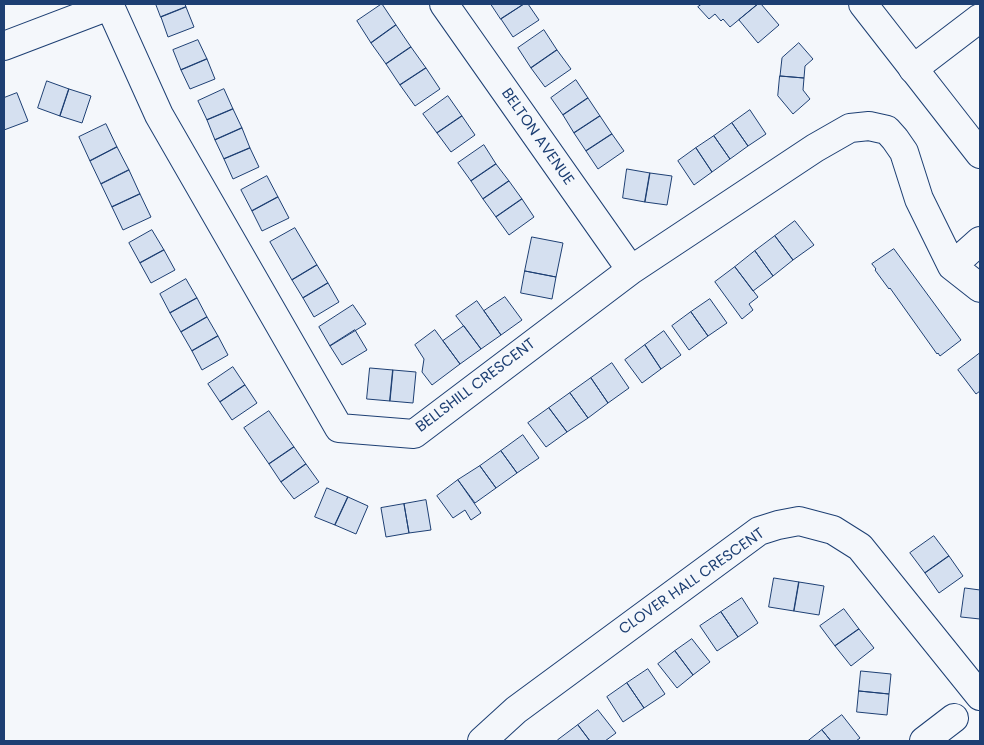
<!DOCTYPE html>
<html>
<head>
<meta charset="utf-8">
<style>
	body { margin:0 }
	#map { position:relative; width:984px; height:745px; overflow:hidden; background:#f4f7fb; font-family:Poppins,sans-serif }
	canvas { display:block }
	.frame { position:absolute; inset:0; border:5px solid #1d3f73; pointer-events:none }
</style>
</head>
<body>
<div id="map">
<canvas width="984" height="745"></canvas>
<div class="frame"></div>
</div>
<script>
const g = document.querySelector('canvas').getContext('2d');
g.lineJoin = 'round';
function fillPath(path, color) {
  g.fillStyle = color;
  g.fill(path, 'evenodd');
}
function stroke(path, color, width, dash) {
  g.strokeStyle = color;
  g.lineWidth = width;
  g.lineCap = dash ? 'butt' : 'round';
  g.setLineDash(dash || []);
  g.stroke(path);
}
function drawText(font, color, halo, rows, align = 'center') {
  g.font = font + ' Poppins,sans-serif';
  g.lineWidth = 4;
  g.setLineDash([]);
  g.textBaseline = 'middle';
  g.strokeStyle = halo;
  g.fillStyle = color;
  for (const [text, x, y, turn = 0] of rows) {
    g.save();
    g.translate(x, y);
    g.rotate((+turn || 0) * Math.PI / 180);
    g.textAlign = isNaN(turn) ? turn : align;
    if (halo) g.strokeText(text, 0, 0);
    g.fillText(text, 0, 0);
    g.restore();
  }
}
const building = new Path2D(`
	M 156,4 L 185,4 L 186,7 L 161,17 Z
	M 382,4 L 396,25 L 371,43 L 357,21 Z
	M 491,4 L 524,4 L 501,19 Z
	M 524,4 L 528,4 L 539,20 L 513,37 L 501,19 Z
	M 702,4 L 758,4 L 730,27 L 723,19 L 721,21 L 715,14 L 709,19 L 698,7 Z
	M 758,4 L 761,4 L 779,25 L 758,43 L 739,20 Z
	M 186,7 L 194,27 L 168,37 L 161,17 Z
	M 396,25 L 411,47 L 386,64 L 371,43 Z
	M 544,30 L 557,50 L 531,68 L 518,48 Z
	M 198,40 L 207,59 L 181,70 L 173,50 Z
	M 799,43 L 813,59 L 805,66 L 804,78 L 780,76 L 782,58 Z
	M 411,47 L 426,68 L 400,85 L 386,64 Z
	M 557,50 L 571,69 L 545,87 L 531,68 Z
	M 207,59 L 215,79 L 190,89 L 181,70 Z
	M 426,68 L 440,89 L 415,106 L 400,85 Z
	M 780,76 L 804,78 L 803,90 L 810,99 L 793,114 L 778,96 Z
	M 576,80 L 588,98 L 563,115 L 551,98 Z
	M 47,81 L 69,89 L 60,116 L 38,108 Z
	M 69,89 L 91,96 L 82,123 L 60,116 Z
	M 224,89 L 233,109 L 207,120 L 198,101 Z
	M 17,93 L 28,121 L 4,130 L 4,98 Z
	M 448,96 L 462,116 L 437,133 L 423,114 Z
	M 588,98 L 600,116 L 574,133 L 563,115 Z
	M 233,109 L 242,128 L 215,140 L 207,120 Z
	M 750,110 L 766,134 L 748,146 L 732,123 Z
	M 462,116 L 475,135 L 451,152 L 437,133 Z
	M 600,116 L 612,134 L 586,151 L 574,133 Z
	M 732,123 L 748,146 L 730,159 L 714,136 Z
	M 106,124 L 117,147 L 90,161 L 79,137 Z
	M 242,128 L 250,148 L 224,159 L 215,140 Z
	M 612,134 L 624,151 L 598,169 L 586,151 Z
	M 714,136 L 730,159 L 712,172 L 696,148 Z
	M 484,145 L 496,164 L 471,181 L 458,163 Z
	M 117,147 L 129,170 L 101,184 L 90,161 Z
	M 250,148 L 259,167 L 233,179 L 224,159 Z
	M 696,148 L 712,172 L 694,185 L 678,161 Z
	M 496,164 L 509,181 L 483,199 L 471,181 Z
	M 627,169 L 650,173 L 645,202 L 623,198 Z
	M 129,170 L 140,194 L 112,207 L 101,184 Z
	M 650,173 L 672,176 L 667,205 L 645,202 Z
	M 267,176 L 278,197 L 252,211 L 241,190 Z
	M 509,181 L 522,199 L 496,217 L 483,199 Z
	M 140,194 L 151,217 L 123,230 L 112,207 Z
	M 278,197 L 289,218 L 262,231 L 252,211 Z
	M 522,199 L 534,217 L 509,235 L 496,217 Z
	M 795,221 L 814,245 L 793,260 L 775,236 Z
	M 295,228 L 317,265 L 292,280 L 270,242 Z
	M 152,230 L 164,250 L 140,263 L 129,243 Z
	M 775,236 L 793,260 L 773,276 L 755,251 Z
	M 532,237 L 563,243 L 556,277 L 525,271 Z
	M 894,249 L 961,340 L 940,356 L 938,353 L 937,354 L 890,288 L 889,289 L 875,270 L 876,269 L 872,264 Z
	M 164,250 L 175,270 L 151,283 L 140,263 Z
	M 755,251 L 773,276 L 753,291 L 735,267 Z
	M 317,265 L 328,283 L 303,298 L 292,280 Z
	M 735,267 L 758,297 L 749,304 L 753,310 L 742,319 L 715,282 Z
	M 525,271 L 556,277 L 552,299 L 521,293 Z
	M 186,279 L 197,298 L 170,313 L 160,294 Z
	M 328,283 L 339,302 L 314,317 L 303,298 Z
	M 505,297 L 522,320 L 501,335 L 484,311 Z
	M 197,298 L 207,317 L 181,332 L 170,313 Z
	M 710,299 L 727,323 L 708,336 L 691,312 Z
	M 477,301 L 501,335 L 481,349 L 456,316 Z
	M 353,305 L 366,324 L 330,346 L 319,327 Z
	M 691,312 L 708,336 L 689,350 L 672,326 Z
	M 207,317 L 218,336 L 192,351 L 181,332 Z
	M 464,326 L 481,349 L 460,364 L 443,341 Z
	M 355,330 L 367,350 L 342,365 L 330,346 Z
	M 435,330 L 460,364 L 432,385 L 422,372 L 424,359 L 415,345 Z
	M 664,331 L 681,355 L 661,369 L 645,345 Z
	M 218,336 L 228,355 L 202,370 L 192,351 Z
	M 645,345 L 661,369 L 642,383 L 625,360 Z
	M 980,353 L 980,391 L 976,394 L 958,370 Z
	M 612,363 L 629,388 L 608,403 L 591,378 Z
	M 233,367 L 245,385 L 220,402 L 208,384 Z
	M 370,368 L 393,370 L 390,401 L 367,399 Z
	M 393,370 L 416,372 L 413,403 L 390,401 Z
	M 591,378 L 608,403 L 588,418 L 570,393 Z
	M 245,385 L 257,403 L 232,420 L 220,402 Z
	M 570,393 L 588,418 L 567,432 L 549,408 Z
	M 549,408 L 567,432 L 546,447 L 528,423 Z
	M 269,411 L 294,447 L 269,464 L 244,428 Z
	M 523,435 L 539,458 L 517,473 L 501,451 Z
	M 294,447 L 306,464 L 281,482 L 269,464 Z
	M 501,451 L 517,473 L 496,488 L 480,466 Z
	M 306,464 L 319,482 L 294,499 L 281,482 Z
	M 480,466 L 496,488 L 475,503 L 458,480 Z
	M 458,480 L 481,513 L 471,520 L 465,510 L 453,518 L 437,496 Z
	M 327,488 L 348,497 L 335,525 L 315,517 Z
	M 348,497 L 368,506 L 356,534 L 335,525 Z
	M 426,500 L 431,530 L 409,533 L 404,504 Z
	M 404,504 L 409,533 L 386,537 L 381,508 Z
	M 934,536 L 949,556 L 925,573 L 910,553 Z
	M 949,556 L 963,576 L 939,593 L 925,573 Z
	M 774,578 L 799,582 L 794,611 L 769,607 Z
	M 799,582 L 824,586 L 819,615 L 794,611 Z
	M 965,588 L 980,590 L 980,619 L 961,617 Z
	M 742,598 L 758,623 L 738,637 L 721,612 Z
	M 844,609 L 859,629 L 835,646 L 820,626 Z
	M 721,612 L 738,637 L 717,651 L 700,626 Z
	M 859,629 L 874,648 L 851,666 L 835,646 Z
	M 692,639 L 710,662 L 693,675 L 675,651 Z
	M 675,651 L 693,675 L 677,688 L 658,664 Z
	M 648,669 L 665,694 L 644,708 L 627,683 Z
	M 861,671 L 891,674 L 889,694 L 859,691 Z
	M 627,683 L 644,708 L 623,722 L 607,697 Z
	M 859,691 L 889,694 L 887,715 L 857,712 Z
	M 598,710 L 616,733 L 605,741 L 590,741 L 578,725 Z
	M 842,715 L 860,738 L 856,741 L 831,741 L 822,730 Z
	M 578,725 L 590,741 L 559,741 L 558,740 Z
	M 822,730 L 831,741 L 808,741 Z`);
fillPath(building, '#d5e0f0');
stroke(building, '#1d3f73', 1);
const minor = new Path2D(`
	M 109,4 L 159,115 L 339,428 L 414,434 L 631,270 L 815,148 L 850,128 L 869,126 L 887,130 L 895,139 L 904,152 L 919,199 L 952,266 L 980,288
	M 444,4 L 631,270
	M 4,46 L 109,6
	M 913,69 L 980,18
	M 952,266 L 980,241
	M 482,741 L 516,710 L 759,531 L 778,525 L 799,521 L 833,530 L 860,547 L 980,696
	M 924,741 L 954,718`);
const major = new Path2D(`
	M 863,4 L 980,154`);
stroke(minor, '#1d3f73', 30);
stroke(major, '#1d3f73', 30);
stroke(minor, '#f4f7fb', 28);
stroke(major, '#f4f7fb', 28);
drawText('15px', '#1d3f73', '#f4f7fb', [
	["BELTON AVENUE",537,137,55],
	["BELLSHILL CRESCENT",476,386,-37],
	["CLOVER HALL CRESCENT",692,582,-35]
]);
</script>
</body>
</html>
